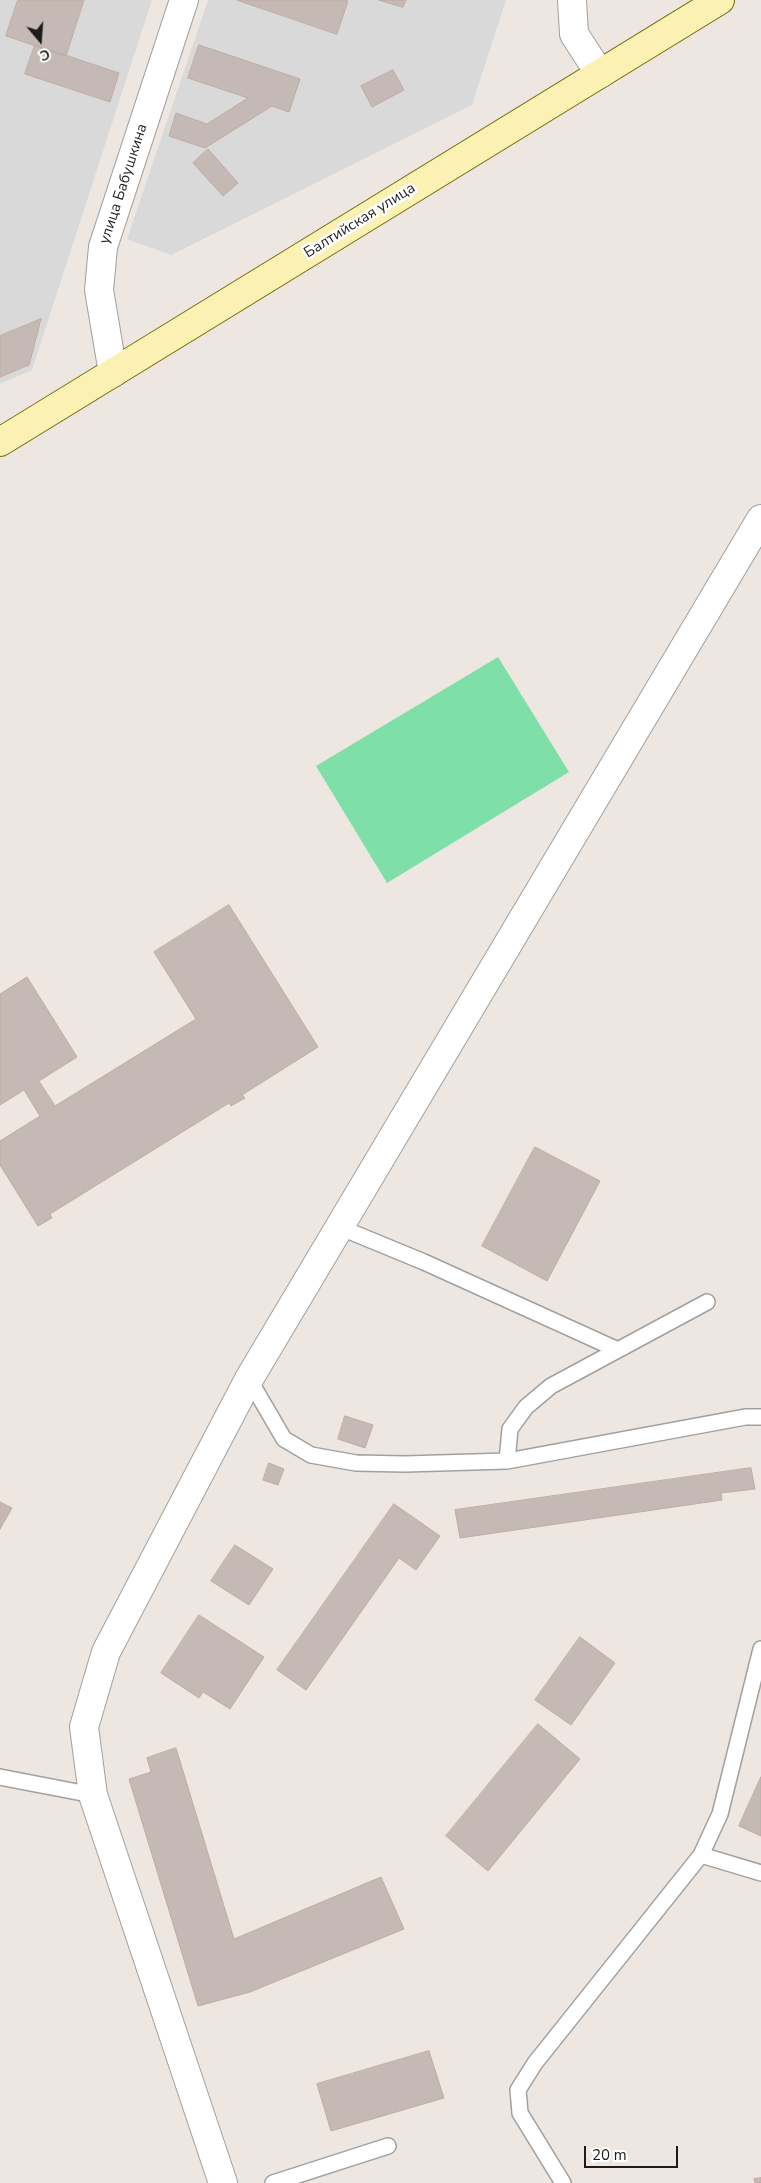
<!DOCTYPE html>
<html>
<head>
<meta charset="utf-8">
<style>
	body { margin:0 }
	#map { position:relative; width:761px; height:2183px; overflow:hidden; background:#eee7e1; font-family:"Nunito Sans",sans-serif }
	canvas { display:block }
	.north { position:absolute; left:15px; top:15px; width:50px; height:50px; -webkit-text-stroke:4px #fff; paint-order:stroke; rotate:162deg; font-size:14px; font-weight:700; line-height:20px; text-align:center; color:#1c1c1c }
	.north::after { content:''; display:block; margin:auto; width:18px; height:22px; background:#1c1c1c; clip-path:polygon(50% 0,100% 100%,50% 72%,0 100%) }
	.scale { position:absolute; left:584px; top:2146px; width:94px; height:22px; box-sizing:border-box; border:2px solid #1c1c1c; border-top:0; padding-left:6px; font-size:15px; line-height:18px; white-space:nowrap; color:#1c1c1c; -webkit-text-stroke:4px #fff; paint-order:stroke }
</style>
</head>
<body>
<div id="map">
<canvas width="761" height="2183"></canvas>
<div class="north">С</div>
<div class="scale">20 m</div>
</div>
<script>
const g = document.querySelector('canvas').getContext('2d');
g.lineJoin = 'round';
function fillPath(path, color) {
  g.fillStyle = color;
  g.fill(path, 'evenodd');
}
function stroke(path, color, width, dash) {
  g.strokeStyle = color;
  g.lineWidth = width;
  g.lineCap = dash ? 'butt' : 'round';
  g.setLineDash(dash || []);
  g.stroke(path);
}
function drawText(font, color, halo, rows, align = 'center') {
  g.font = font + ' "Nunito Sans",sans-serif';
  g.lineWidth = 5;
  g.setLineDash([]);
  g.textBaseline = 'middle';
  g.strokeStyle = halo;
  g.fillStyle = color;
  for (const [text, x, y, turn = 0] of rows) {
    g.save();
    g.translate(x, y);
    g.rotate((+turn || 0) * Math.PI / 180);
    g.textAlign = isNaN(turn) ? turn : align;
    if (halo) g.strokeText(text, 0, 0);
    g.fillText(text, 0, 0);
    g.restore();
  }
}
fillPath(new Path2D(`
	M 0,0 L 152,0 L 32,370 L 0,384 Z
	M 208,0 L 506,0 L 472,105 L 171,255 L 127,239 Z`), '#dad9d9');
fillPath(new Path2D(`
	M 498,657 L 569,772 L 387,883 L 316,766 Z`), '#7edfa8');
const building = new Path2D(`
	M 18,0 L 84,0 L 66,56 L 6,36 Z
	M 237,0 L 345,0 L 348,1 L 337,34 Z
	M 379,0 L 406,0 L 403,7 Z
	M 35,45 L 119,73 L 110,102 L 25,74 Z
	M 199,45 L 300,79 L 289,112 L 272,106 L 205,148 L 169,136 L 176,113 L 207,124 L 248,98 L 188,78 Z
	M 393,70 L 404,90 L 372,107 L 361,86 Z
	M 208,149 L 238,183 L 223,196 L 193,163 Z
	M 41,319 L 29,365 L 0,377 L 0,336 Z
	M 229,905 L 318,1047 L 242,1095 L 245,1098 L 231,1106 L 229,1103 L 50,1214 L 52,1218 L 38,1226 L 0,1165 L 0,1141 L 40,1116 L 24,1090 L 0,1105 L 0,994 L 27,977 L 77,1057 L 39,1081 L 55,1106 L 196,1019 L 154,952 Z
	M 535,1147 L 600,1181 L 547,1281 L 482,1246 Z
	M 345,1416 L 373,1425 L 365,1448 L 338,1439 Z
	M 269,1463 L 284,1469 L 278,1485 L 263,1480 Z
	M 751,1468 L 755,1489 L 721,1493 L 722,1500 L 460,1538 L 455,1510 Z
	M 0,1502 L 12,1508 L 0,1529 Z
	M 394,1504 L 440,1536 L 416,1570 L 399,1558 L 306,1690 L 277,1670 Z
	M 235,1545 L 273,1569 L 249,1605 L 211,1581 Z
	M 199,1615 L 264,1657 L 230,1709 L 203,1692 L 199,1698 L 161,1673 Z
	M 580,1637 L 615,1663 L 571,1725 L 535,1700 Z
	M 538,1724 L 580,1759 L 488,1871 L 446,1836 Z
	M 176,1748 L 234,1939 L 381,1877 L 404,1929 L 250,1992 L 198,2006 L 129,1779 L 151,1772 L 147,1758 Z
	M 761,1777 L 761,1836 L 739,1826 Z
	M 429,2051 L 444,2098 L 331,2131 L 317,2084 Z
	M 761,2178 L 761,2183 L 755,2183 L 754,2179 Z`);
fillPath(building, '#c5b9b5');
stroke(building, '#bfaba4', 1);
const service = new Path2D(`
	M 339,1227 L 424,1262 L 618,1350
	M 249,1379 L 284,1439 L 311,1455 L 356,1463 L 405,1464 L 507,1461 L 745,1417 L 761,1417
	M 507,1461 L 510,1429 L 526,1407 L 551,1386 L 707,1302
	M 0,1777 L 93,1795
	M 701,1855 L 761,1873
	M 273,2183 L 388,2146
	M 563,2183 L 520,2113 L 518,2090 L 535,2063 L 701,1855 L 720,1814 L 761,1649`);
const minor = new Path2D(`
	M 572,0 L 574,34 L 600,74
	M 113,373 L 99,290 L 103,247 L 184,0
	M 223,2183 L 93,1795 L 84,1727 L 106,1652 L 249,1379 L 761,519`);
const secondary = new Path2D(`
	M 0,442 L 720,0`);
stroke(service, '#a0a0a0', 18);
stroke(minor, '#a0a0a0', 30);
stroke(secondary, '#736b03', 30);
stroke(service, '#fff', 15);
stroke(minor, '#fff', 28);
stroke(secondary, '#faf1b3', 28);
drawText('15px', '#1c1c1c', '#fff', [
	["улица Бабушкина",124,184,-72],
	["Балтийская улица",360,221,-32]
]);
</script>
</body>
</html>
